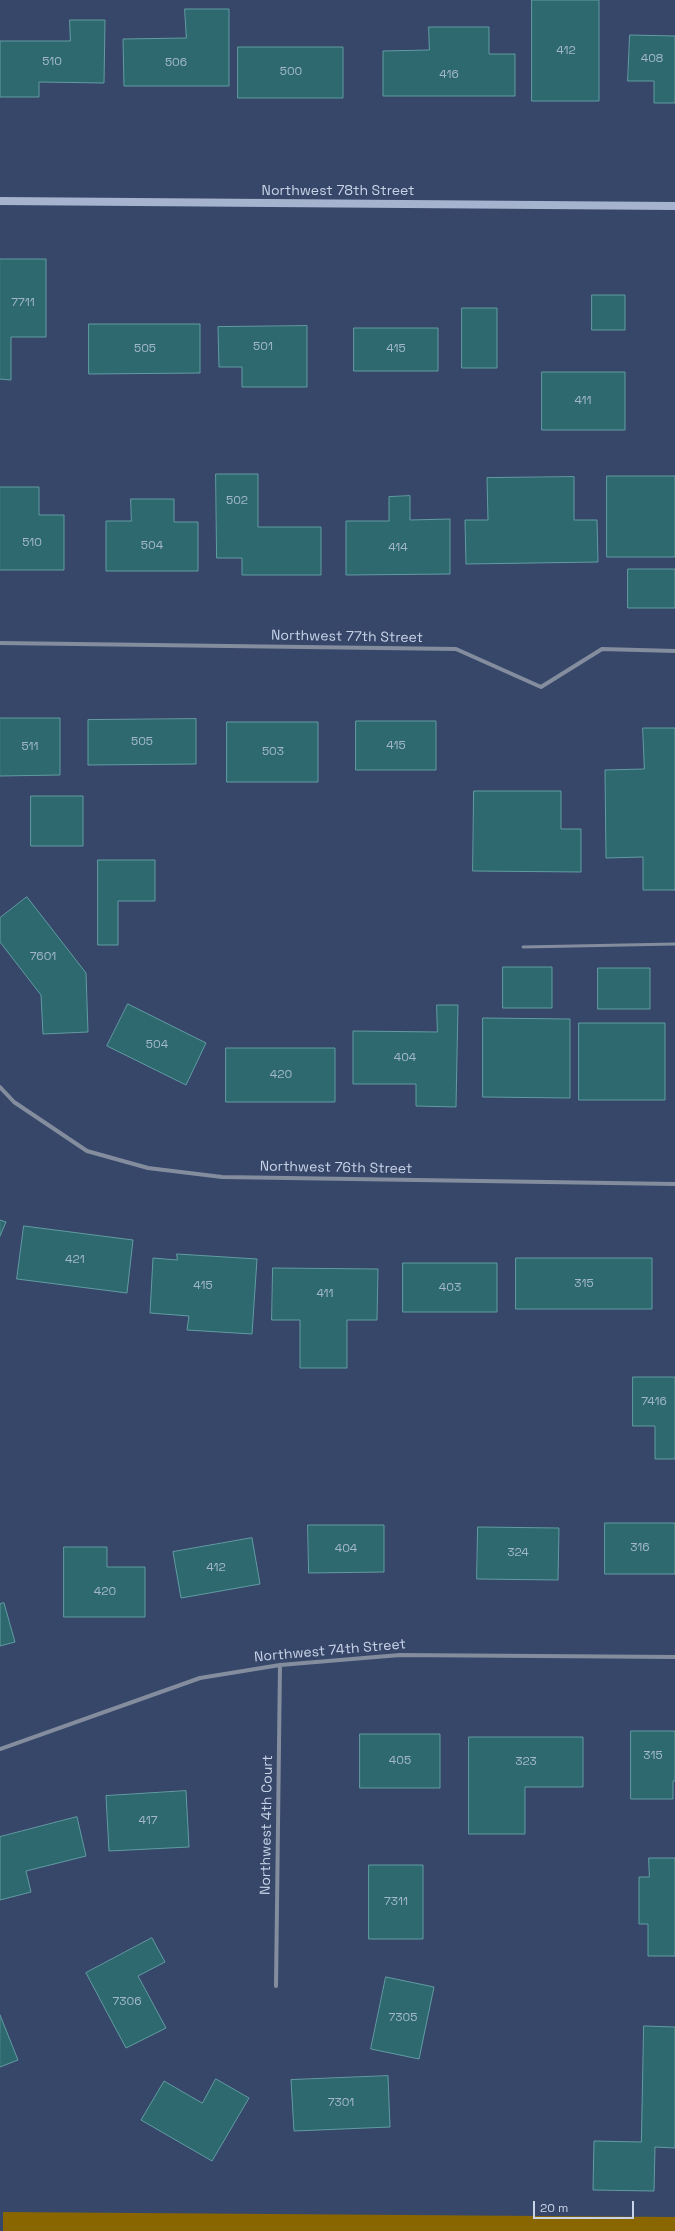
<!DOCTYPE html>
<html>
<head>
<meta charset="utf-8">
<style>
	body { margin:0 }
	#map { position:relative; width:675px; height:2231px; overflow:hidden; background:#374769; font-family:"Space Grotesk",sans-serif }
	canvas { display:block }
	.scale { position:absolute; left:533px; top:2201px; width:101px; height:18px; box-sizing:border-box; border:2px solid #c8d3e7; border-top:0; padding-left:5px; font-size:12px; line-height:14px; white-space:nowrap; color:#c8d3e7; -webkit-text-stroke:3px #374769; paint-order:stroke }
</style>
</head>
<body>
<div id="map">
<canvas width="675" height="2231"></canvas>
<div class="scale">20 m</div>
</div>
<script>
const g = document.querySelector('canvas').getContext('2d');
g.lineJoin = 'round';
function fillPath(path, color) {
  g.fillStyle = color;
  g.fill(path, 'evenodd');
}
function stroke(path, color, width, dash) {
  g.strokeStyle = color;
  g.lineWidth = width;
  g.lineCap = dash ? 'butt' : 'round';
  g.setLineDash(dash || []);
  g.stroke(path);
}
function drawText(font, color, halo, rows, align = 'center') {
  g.font = font + ' "Space Grotesk",sans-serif';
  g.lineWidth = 3.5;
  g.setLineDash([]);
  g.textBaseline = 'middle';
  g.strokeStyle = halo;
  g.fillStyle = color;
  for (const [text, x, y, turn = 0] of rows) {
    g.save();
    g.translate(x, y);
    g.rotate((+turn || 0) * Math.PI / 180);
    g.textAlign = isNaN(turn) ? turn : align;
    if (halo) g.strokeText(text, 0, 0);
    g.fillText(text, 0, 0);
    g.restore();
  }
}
fillPath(new Path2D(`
	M 3,2212 L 675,2217 L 675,2231 L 3,2231 Z`), '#896600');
const building = new Path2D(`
	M 532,0 L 599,0 L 599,101 L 532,101 Z
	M 185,9 L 229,9 L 229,86 L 124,86 L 123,39 L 186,38 Z
	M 70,20 L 105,20 L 104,83 L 39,82 L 39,97 L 0,97 L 0,41 L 70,41 Z
	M 429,27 L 489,27 L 489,54 L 515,54 L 515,96 L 383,96 L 383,51 L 429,50 Z
	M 630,35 L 675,36 L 675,103 L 654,103 L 654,81 L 628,81 Z
	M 238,47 L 343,47 L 343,98 L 238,98 Z
	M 0,259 L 46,259 L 46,337 L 11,337 L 11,380 L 0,379 Z
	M 592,295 L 625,295 L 625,330 L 592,330 Z
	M 462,308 L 497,308 L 497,368 L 462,368 Z
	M 89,324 L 200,324 L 200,373 L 89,374 Z
	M 307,326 L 307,387 L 242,387 L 242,367 L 219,367 L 218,327 Z
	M 354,328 L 438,328 L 438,371 L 354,371 Z
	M 542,372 L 625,372 L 625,430 L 542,430 Z
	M 216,474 L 258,474 L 258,527 L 321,527 L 321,575 L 242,575 L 242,558 L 217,558 Z
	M 607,476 L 675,476 L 675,557 L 607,557 Z
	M 574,477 L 574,520 L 597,520 L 598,562 L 466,564 L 465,520 L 488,520 L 487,478 Z
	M 0,487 L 39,487 L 39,515 L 64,515 L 64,570 L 0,570 Z
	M 410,496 L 410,520 L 450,519 L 450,574 L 346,575 L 346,521 L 389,521 L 389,497 Z
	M 131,499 L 174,499 L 174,522 L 198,522 L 198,571 L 106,571 L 106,521 L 131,521 Z
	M 628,569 L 675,569 L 675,608 L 628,608 Z
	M 0,718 L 60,718 L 60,775 L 0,776 Z
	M 196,719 L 196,764 L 88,765 L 88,720 Z
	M 356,721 L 436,721 L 436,770 L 356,770 Z
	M 227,722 L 318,722 L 318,782 L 227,782 Z
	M 643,728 L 675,728 L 675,890 L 643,890 L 643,857 L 606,858 L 605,770 L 644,769 Z
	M 474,791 L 561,791 L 561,829 L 581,829 L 581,872 L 473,871 Z
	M 31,796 L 83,796 L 83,846 L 31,846 Z
	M 98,860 L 155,860 L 155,901 L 118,901 L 118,945 L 98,945 Z
	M 27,897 L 86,973 L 88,1032 L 43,1034 L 41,995 L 0,942 L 0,918 Z
	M 503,967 L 552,967 L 552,1008 L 503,1008 Z
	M 598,968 L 650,968 L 650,1009 L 598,1009 Z
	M 128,1004 L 206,1043 L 186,1085 L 107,1046 Z
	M 437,1005 L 458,1005 L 456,1107 L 416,1106 L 416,1084 L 353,1084 L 353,1031 L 437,1032 Z
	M 483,1018 L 570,1019 L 570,1098 L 483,1097 Z
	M 579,1023 L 665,1023 L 665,1100 L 579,1100 Z
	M 226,1048 L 335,1048 L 335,1102 L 226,1102 Z
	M 0,1220 L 6,1222 L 0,1236 Z
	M 24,1226 L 133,1240 L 127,1293 L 17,1279 Z
	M 177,1254 L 257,1259 L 252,1334 L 187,1330 L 189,1316 L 150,1313 L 153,1258 L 177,1260 Z
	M 516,1258 L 652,1258 L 652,1309 L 516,1309 Z
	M 403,1263 L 497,1263 L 497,1312 L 403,1312 Z
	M 273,1268 L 378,1269 L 377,1320 L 347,1320 L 347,1368 L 300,1368 L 300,1320 L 272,1320 Z
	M 633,1377 L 675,1377 L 675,1459 L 655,1459 L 655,1426 L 633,1426 Z
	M 605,1523 L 675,1523 L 675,1574 L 605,1574 Z
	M 308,1525 L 384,1525 L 384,1572 L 309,1573 Z
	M 478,1527 L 559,1528 L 558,1580 L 477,1579 Z
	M 252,1538 L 260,1584 L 181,1598 L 173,1552 Z
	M 64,1547 L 107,1547 L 107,1567 L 145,1567 L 145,1617 L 64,1617 Z
	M 4,1603 L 15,1642 L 0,1646 L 0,1604 Z
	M 631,1731 L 675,1731 L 675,1781 L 673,1781 L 673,1799 L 631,1799 Z
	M 360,1734 L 440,1734 L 440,1788 L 360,1788 Z
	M 469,1737 L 583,1737 L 583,1787 L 525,1787 L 525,1834 L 469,1834 Z
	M 186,1791 L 189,1847 L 109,1851 L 106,1796 Z
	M 77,1817 L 86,1856 L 26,1871 L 31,1892 L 0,1900 L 0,1837 Z
	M 649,1858 L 675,1858 L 675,1956 L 648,1956 L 648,1924 L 639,1924 L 639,1877 L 649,1877 Z
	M 369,1865 L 423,1865 L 423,1939 L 369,1939 Z
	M 152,1938 L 165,1962 L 138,1976 L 166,2028 L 126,2048 L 86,1973 Z
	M 386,1977 L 434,1987 L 419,2059 L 371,2049 Z
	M 0,2015 L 18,2060 L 0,2067 Z
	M 644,2026 L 675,2027 L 675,2148 L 655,2147 L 654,2191 L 593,2190 L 594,2141 L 641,2142 Z
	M 388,2076 L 390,2127 L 294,2131 L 291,2080 Z
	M 216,2079 L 249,2098 L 212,2161 L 141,2120 L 164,2081 L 202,2103 Z`);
fillPath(building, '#2e696f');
stroke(building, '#619ca2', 1);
stroke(new Path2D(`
	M 523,947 L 675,944`), '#848d9e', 3);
stroke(new Path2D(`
	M 0,643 L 456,649 L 541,687 L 602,649 L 675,651
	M 0,1087 L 14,1102 L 87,1151 L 148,1168 L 222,1177 L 675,1184
	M 0,1749 L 200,1678 L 280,1665 L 400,1655 L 675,1657
	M 276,1986 L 280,1665`), '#848d9e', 4);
stroke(new Path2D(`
	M 0,201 L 675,206`), '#a6b3cf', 8);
drawText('12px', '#a2b8c9', null, [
	["412",566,51],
	["408",652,59],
	["510",52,62],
	["506",176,63],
	["500",291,72],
	["416",449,75],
	["7711",23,303],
	["501",263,347],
	["505",145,349],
	["415",396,349],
	["411",583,401],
	["502",237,501],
	["510",32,543],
	["504",152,546],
	["414",398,548],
	["505",142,742],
	["415",396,746],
	["511",30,747],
	["503",273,752],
	["7601",43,957],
	["504",157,1045],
	["404",405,1058],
	["420",281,1075],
	["421",75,1260],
	["315",584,1284],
	["415",203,1286],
	["403",450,1288],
	["411",325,1294],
	["7416",654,1402],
	["316",640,1548],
	["404",346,1549],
	["324",518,1553],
	["412",216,1568],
	["420",105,1592],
	["315",653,1756],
	["405",400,1761],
	["323",526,1762],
	["417",148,1821],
	["7311",396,1902],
	["7306",127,2002],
	["7305",403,2018],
	["7301",341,2103]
]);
drawText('14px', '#c8d3e7', '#374769', [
	["Northwest 78th Street",338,191],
	["Northwest 77th Street",347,637,1],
	["Northwest 76th Street",336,1168,1],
	["Northwest 74th Street",330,1651,-5],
	["Northwest 4th Court",267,1825,-89]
]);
</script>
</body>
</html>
